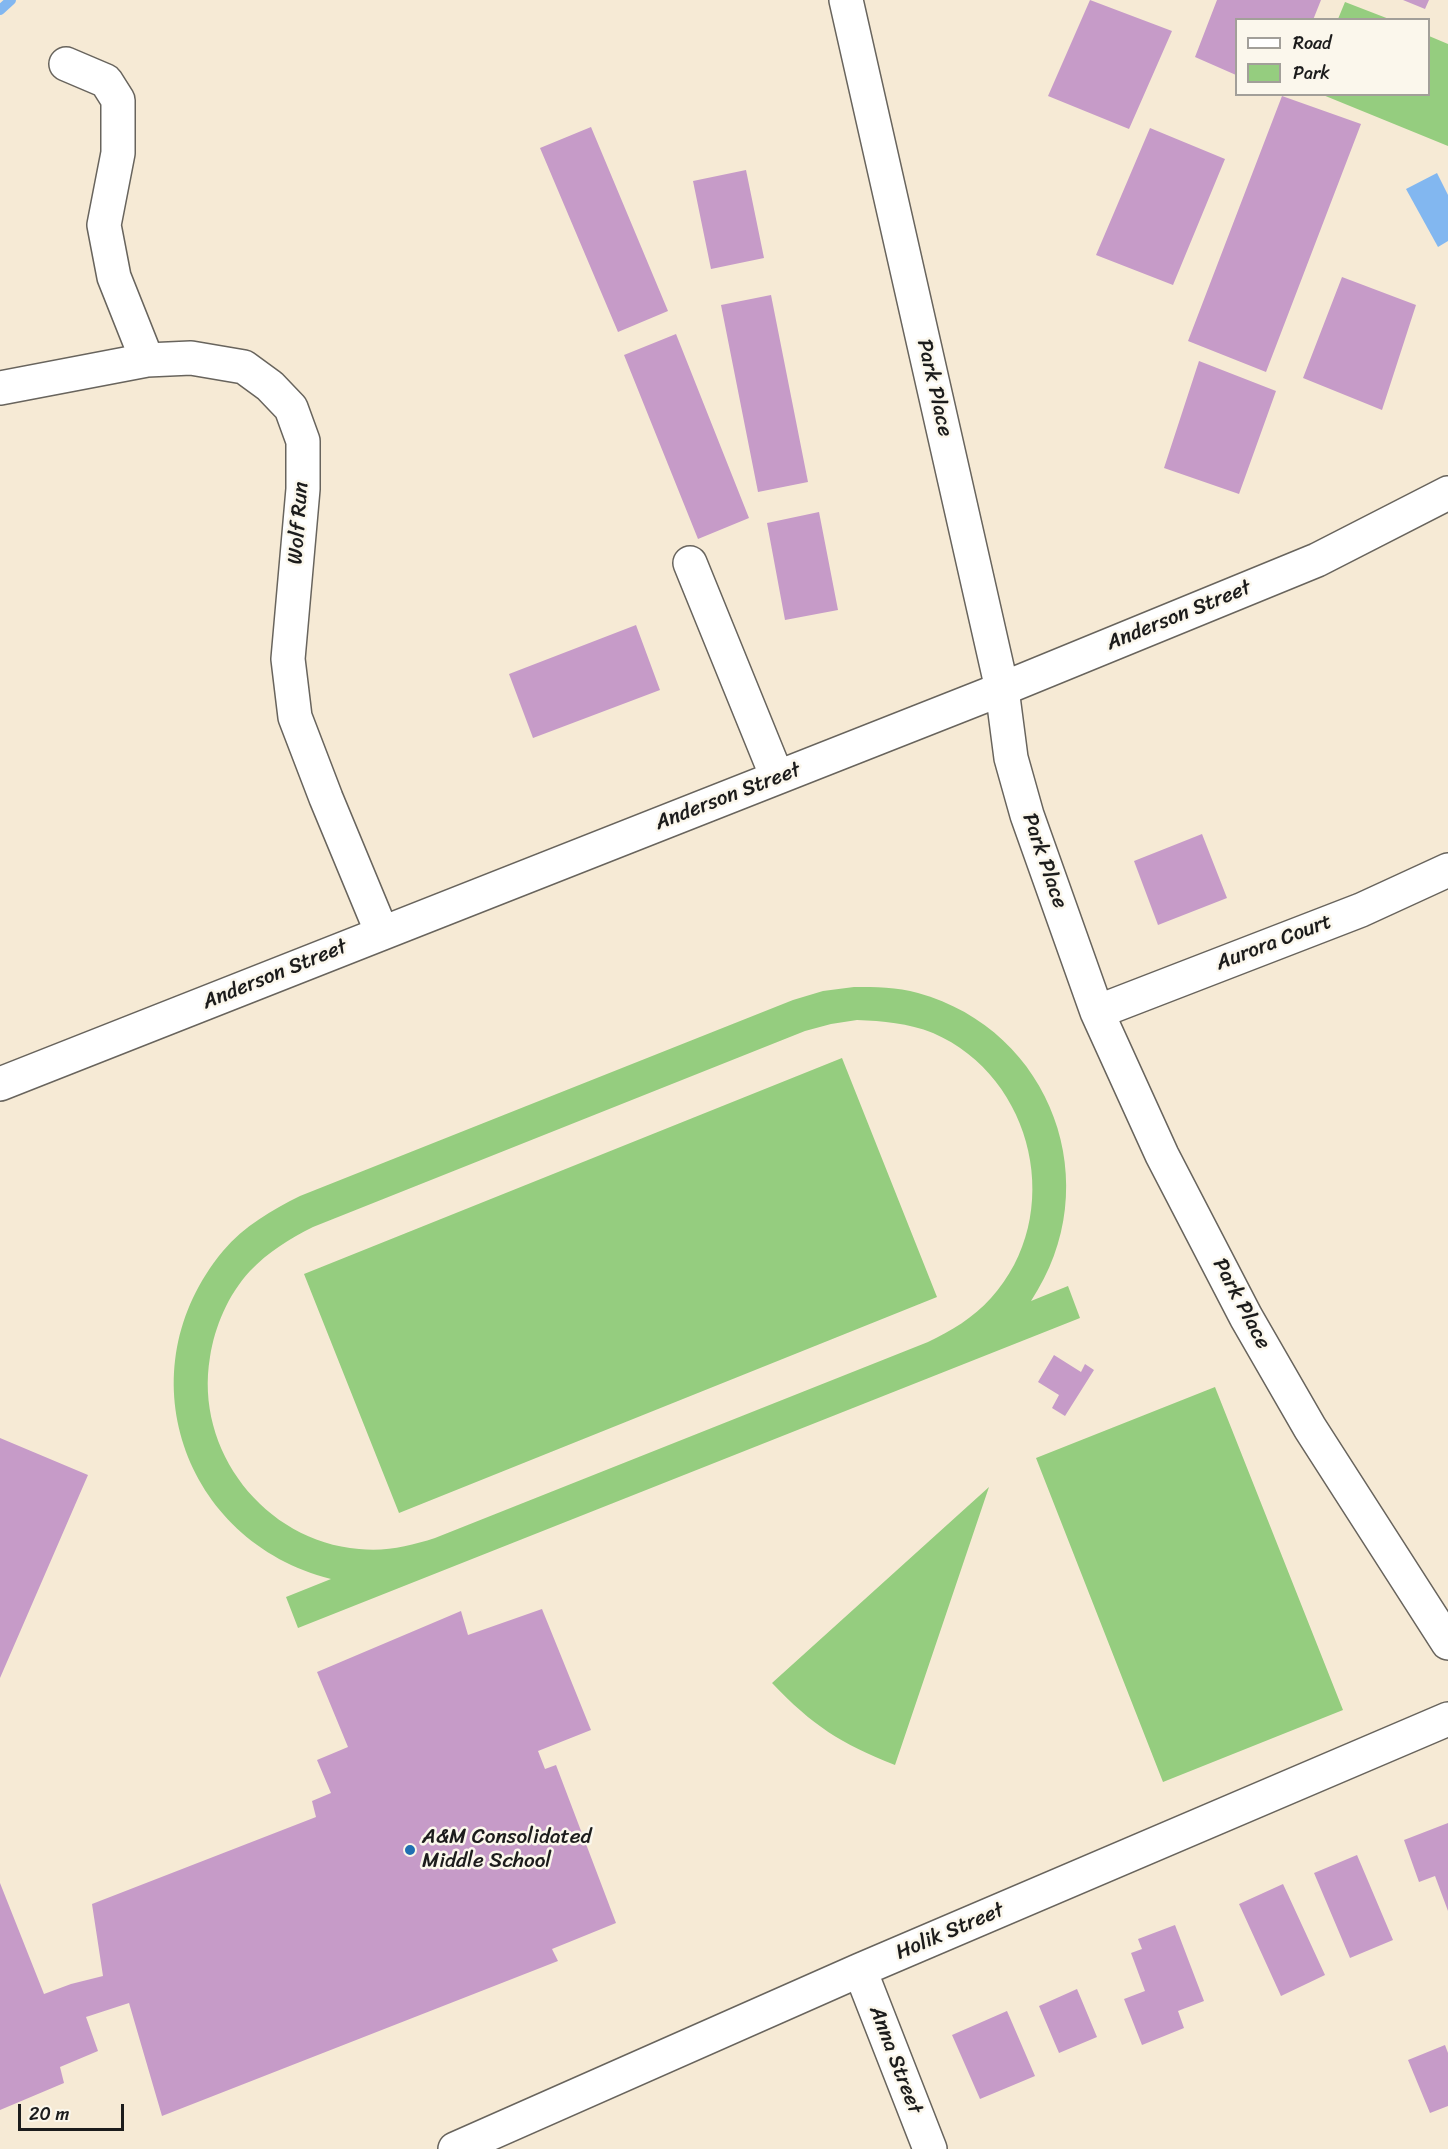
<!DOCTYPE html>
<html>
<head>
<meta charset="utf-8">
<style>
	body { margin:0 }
	#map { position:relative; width:1448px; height:2149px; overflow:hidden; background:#f6ead5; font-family:Sriracha,sans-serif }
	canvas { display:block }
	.legend { position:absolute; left:1235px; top:18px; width:195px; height:78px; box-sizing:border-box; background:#fbf7ec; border:2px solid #a29f99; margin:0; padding:8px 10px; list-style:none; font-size:18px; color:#1c1c1c }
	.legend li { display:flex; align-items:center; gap:12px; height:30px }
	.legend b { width:30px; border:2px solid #a29f99 }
	.scale { position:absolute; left:18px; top:2104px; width:106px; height:27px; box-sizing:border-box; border:3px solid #1c1c1c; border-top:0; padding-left:8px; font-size:18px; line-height:21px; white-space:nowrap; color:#1c1c1c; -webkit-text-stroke:4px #fbf7ec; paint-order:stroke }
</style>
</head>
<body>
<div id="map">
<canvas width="1448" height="2149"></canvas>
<ul class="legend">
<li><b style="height:8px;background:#fff"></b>Road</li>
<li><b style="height:16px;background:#95cd7f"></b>Park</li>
</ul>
<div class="scale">20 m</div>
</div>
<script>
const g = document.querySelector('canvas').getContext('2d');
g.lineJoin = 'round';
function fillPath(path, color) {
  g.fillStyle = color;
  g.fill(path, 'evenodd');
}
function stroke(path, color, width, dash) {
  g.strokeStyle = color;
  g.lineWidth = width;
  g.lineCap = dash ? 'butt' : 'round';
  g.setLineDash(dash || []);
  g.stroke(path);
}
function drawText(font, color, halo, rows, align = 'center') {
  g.font = font + ' Sriracha,sans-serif';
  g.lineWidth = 5;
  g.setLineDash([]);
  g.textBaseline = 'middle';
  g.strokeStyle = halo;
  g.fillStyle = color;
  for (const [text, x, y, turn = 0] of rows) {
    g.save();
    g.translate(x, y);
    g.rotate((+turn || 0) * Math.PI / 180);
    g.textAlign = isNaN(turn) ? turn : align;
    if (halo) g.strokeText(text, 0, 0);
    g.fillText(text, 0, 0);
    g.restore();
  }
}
fillPath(new Path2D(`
	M 1345,2 L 1389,19 L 1338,19 Z
	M 1429,36 L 1448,44 L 1448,146 L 1323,95 L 1428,94 Z
	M 854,987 C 875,987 897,987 918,993 C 1052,1030 1109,1185 1031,1301 L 1068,1286 L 1080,1318 L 298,1628 L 286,1597 L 331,1579 C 182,1541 124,1370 223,1251 C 244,1226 272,1210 300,1196 L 793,1000 L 823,991 ZM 857,1020 C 883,1021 908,1023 933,1033 C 1035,1077 1066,1216 991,1298 C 973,1318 951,1331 928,1342 L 435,1538 C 410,1546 386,1552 359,1549 C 264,1541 194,1450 210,1357 C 215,1326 228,1295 250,1271 C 268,1252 289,1239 313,1227 L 805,1031 L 831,1024 Z
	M 842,1058 L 937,1297 L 399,1513 L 304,1274 Z
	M 1215,1387 L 1343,1710 L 1163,1782 L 1036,1458 Z
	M 989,1487 L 895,1765 C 840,1743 813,1726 772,1683 Z`), '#95cd7f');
fillPath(new Path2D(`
	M 1437,173 L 1448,195 L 1448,241 L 1438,247 L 1406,189 Z`), '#82b7f0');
stroke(new Path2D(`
	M 0,10 L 11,0`), '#82b7f0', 10);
fillPath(new Path2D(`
	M 1090,0 L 1172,31 L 1129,129 L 1048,96 Z
	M 1217,0 L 1321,0 L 1313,20 L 1236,20 L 1236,75 L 1195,57 Z
	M 1403,0 L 1429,0 L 1425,9 Z
	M 1282,96 L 1361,124 L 1266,372 L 1188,341 Z
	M 591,127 L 668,311 L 618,332 L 540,148 Z
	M 1150,128 L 1225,159 L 1173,285 L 1096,255 Z
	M 746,170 L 764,258 L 711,269 L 693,181 Z
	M 1342,277 L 1416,305 L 1382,410 L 1303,378 Z
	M 771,295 L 808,482 L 758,492 L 721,305 Z
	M 676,334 L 749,518 L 698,539 L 624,355 Z
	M 1199,361 L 1276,391 L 1239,494 L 1164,468 Z
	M 819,512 L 838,610 L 785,620 L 767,523 Z
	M 636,625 L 660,690 L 533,738 L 509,674 Z
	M 1202,834 L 1227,898 L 1158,925 L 1134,861 Z
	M 1054,1355 L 1081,1372 L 1085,1364 L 1094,1370 L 1065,1416 L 1052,1408 L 1059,1395 L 1038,1382 Z
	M 0,1438 L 88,1475 L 0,1678 Z
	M 542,1609 L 591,1730 L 538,1751 L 545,1769 L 556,1765 L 616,1923 L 552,1949 L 558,1961 L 162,2116 L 129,2003 L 86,2017 L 98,2051 L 60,2067 L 64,2083 L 0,2110 L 0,1883 L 44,1994 L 71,1984 L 103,1976 L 92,1904 L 316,1817 L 312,1801 L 331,1793 L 317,1760 L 348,1747 L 317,1672 L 461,1611 L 468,1635 Z
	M 1448,1823 L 1448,1911 L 1435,1876 L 1419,1882 L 1404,1840 Z
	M 1357,1855 L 1393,1940 L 1350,1958 L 1314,1873 Z
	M 1283,1884 L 1325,1975 L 1281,1996 L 1239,1904 Z
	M 1175,1925 L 1204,2001 L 1178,2011 L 1184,2028 L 1142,2045 L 1124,1999 L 1145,1991 L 1131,1953 L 1142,1949 L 1138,1939 Z
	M 1077,1989 L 1097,2037 L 1059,2053 L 1039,2006 Z
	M 1007,2011 L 1035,2076 L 980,2099 L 952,2035 Z
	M 1445,2045 L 1448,2053 L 1448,2106 L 1430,2113 L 1408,2060 Z`), '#c69bc8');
const minor = new Path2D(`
	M 846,0 L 1002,689 L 1011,758 L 1027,815 L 1097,1012 L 1162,1155 L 1246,1317 L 1310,1428 L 1448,1643
	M 66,64 L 106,81 L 118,100 L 118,153 L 104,225 L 114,277 L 147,360
	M 0,388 L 147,360 L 191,358 L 244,367 L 270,386 L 291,408 L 303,441 L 303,489 L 288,659 L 295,717 L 326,798 L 382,933
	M 690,563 L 777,777
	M 1097,1012 L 1361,910 L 1448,870
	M 0,1084 L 1002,689 L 1317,560 L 1448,493
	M 860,1970 L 930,2149
	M 455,2149 L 860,1970 L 1448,1719`);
stroke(minor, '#68645d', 36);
stroke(minor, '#fff', 33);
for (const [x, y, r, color] of [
	[410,1850,6,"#1f6fb2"]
]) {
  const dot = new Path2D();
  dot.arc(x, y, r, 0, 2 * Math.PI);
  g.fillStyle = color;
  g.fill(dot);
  stroke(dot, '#fbf7ec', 2);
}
drawText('21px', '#1c1c1c', '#fbf7ec', [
	["Park Place",934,388,77],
	["Wolf Run",299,523,-86],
	["Anderson Street",1179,616,-22],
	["Anderson Street",728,797,-21],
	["Park Place",1044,861,71],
	["Aurora Court",1274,943,-21],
	["Anderson Street",275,975,-22],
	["Park Place",1241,1304,62],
	["Holik Street",950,1932,-23],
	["Anna Street",895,2060,69]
]);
drawText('21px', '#1c1c1c', '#fbf7ec', [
	["A&M Consolidated",422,1838],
	["Middle School",422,1862]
], 'left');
</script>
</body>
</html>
